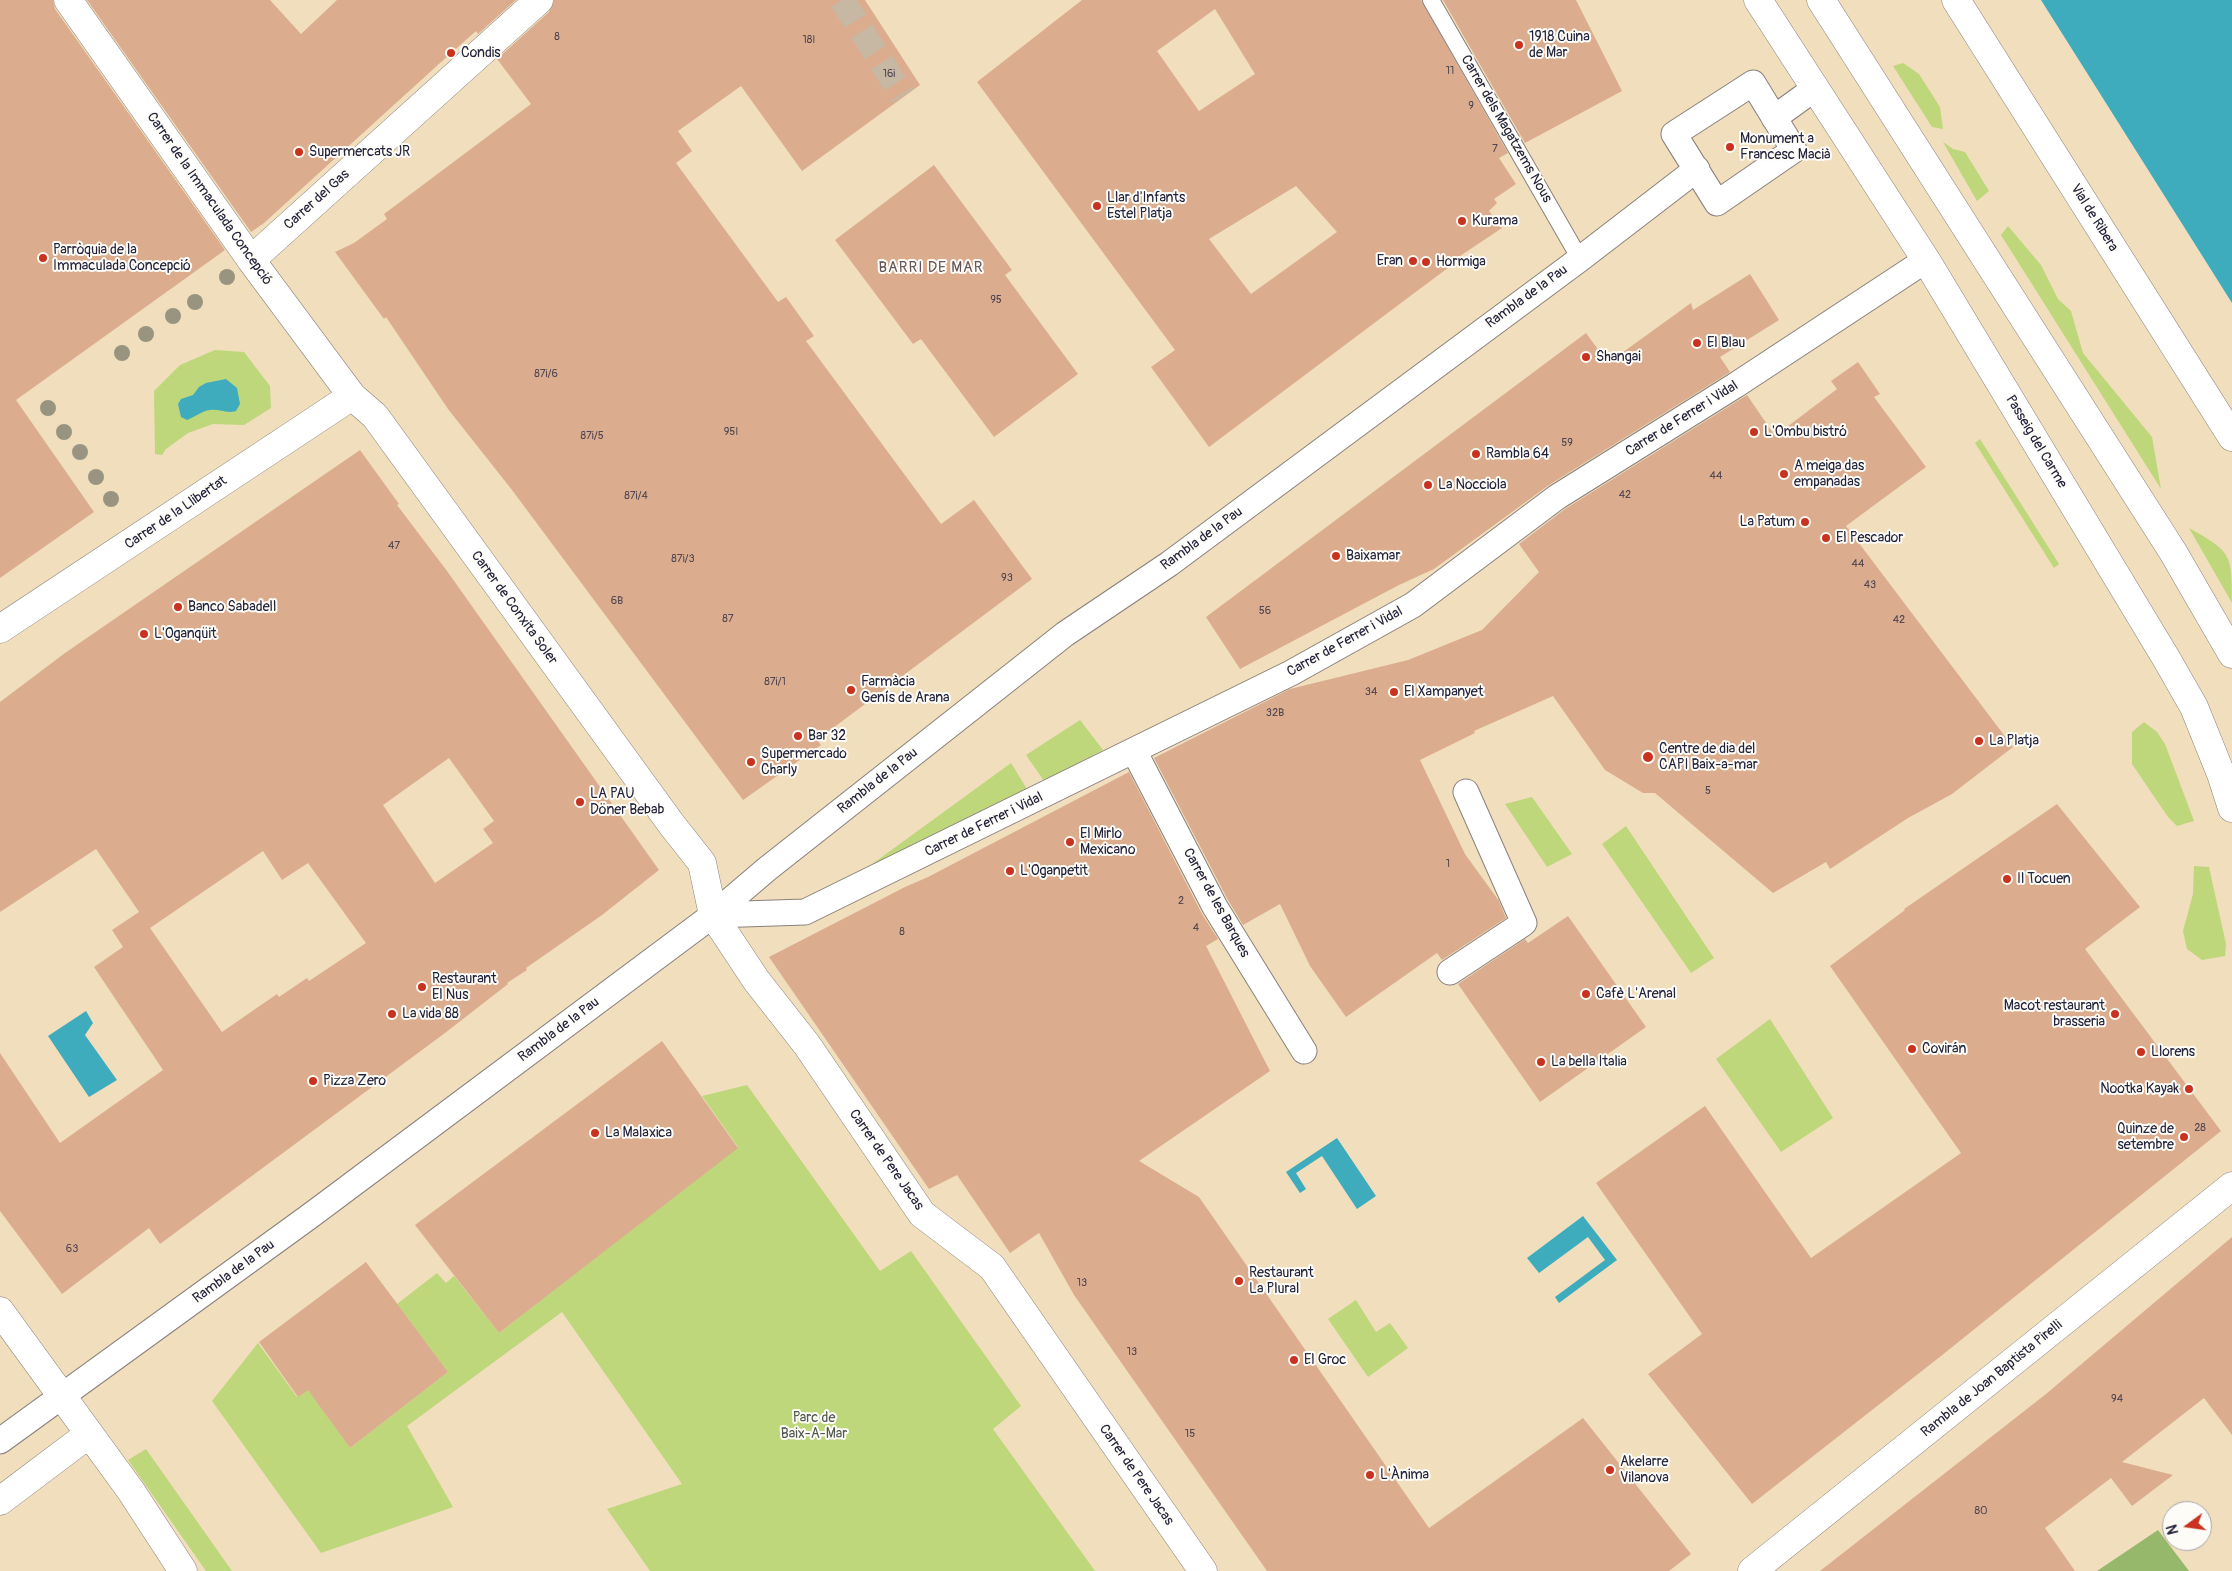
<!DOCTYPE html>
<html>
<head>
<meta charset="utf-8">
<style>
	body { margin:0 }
	#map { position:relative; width:2232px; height:1571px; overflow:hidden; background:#f0debd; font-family:Pangolin,sans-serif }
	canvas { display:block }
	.north { position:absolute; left:2162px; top:1501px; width:50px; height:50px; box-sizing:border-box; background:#fdfcf7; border:1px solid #a5a5ac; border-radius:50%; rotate:256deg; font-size:14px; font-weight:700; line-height:20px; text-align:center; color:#22223b }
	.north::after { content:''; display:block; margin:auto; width:18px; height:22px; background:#c8321e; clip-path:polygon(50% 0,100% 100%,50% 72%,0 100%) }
</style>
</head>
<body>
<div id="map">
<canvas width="2232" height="1571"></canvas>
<div class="north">N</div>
</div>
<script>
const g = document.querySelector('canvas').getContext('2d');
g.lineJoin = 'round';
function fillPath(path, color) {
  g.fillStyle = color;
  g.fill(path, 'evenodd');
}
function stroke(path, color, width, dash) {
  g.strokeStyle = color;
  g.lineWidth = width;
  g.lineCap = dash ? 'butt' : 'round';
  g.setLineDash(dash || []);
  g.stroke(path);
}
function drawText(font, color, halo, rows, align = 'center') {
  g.font = font + ' Pangolin,sans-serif';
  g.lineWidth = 4;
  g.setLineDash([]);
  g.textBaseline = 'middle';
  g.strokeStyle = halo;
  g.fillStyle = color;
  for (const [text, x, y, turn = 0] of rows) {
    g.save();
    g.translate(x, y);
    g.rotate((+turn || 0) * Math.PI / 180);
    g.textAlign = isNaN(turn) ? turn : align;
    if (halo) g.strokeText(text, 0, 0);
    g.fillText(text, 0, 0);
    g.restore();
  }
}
fillPath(new Path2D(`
	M 1903,63 L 1919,74 L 1940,107 L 1943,129 L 1932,127 L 1893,66 Z
	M 1943,142 L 1953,149 L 1965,152 L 1989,191 L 1977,201 Z
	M 2008,226 L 2041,265 L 2058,299 L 2071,311 L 2083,353 L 2152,437 L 2161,489 L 2001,235 Z
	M 215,350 L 244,352 L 270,386 L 271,408 L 244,425 L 213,424 L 188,433 L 166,449 L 162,455 L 155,454 L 154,391 L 180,365 Z
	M 1980,439 L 2059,564 L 2054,568 L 1975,443 Z
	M 2189,528 C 2232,552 2232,554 2232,603 Z
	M 1080,720 L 1103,750 L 1044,781 L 1026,755 Z
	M 2144,722 L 2157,732 L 2165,744 L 2194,821 L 2177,826 L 2168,817 L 2132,764 L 2132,732 Z
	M 1011,763 L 1027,789 L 864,870 Z
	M 1532,797 L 1572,854 L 1547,867 L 1505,804 Z
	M 1626,826 L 1714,958 L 1691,973 L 1602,844 Z
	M 2194,866 L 2209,867 L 2226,944 L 2225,956 L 2202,960 L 2187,949 L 2183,931 L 2193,894 Z
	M 1770,1019 L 1833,1118 L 1781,1152 L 1716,1059 Z
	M 747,1085 L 880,1271 L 911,1251 L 1021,1406 L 993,1429 L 1095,1571 L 650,1571 L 607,1509 L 682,1484 L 562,1312 L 407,1426 L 453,1507 L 321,1553 L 212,1401 L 258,1343 L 297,1397 L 308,1389 L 350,1448 L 448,1372 L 397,1304 L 437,1273 L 446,1283 L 454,1276 L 499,1333 L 738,1147 L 702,1096 Z
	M 1356,1300 L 1376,1332 L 1390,1323 L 1408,1348 L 1368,1377 L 1328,1319 Z
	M 146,1449 L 232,1571 L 206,1571 L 128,1460 Z`), '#bed77b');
fillPath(new Path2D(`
	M 2158,1530 L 2189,1571 L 2097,1571 Z`), '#96b86b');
fillPath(new Path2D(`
	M 2041,0 L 2232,0 L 2232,303 Z
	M 226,379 L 237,388 L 240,404 L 236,411 C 227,414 220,409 210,410 C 202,411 195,417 187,420 L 181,417 L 178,404 L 181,399 L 193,395 L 199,387 L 206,383 Z
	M 86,1011 L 93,1023 L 85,1035 L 117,1080 L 89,1097 L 48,1036 Z
	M 1337,1138 L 1376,1196 L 1357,1209 L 1322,1156 L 1296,1173 L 1306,1189 L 1300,1193 L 1286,1172 Z
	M 1583,1216 L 1617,1260 L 1559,1303 L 1555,1297 L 1605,1260 L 1588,1237 L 1539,1273 L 1527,1258 Z`), '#3facbe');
fillPath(new Path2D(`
	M 0,0 L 53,0 L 55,9 L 225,250 L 16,400 L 94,512 L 0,578 Z
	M 87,0 L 270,0 L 301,34 L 337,0 L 516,0 L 478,34 L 476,31 L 440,63 L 264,223 L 251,232 Z
	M 554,0 L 865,0 L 920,85 L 802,171 L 741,86 L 678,131 L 692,151 L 676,163 L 778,302 L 786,297 L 814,336 L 806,341 L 941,524 L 974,500 L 1032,579 L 817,740 L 821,745 L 743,800 L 512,490 L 448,409 L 386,317 L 384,319 L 335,252 L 354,243 L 387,219 L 384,214 L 531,104 L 497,59 L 549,12 Z
	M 1082,0 L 1421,0 L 1508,153 L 1499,158 L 1516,184 L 1494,199 L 1497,203 L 1489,211 L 1502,228 L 1454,260 L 1456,262 L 1421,288 L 1209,447 L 1151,367 L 1175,350 L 977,82 ZM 1215,9 L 1255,74 L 1199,111 L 1157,51 ZM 1296,186 L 1337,232 L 1251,294 L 1209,239 Z
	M 1443,0 L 1576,0 L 1622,91 L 1525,143 Z
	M 934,165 L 1012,270 L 1005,275 L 1078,374 L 994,437 L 921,339 L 913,344 L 835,240 Z
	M 1750,274 L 1779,320 L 1720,357 L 1730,372 L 1549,485 L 1434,569 L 1399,585 L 1240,669 L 1206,617 L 1586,333 L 1608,363 L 1691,303 L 1693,310 Z
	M 1858,362 L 1880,394 L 1874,397 L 1926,467 L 1846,526 L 2013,747 L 1952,794 L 1908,818 L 1830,869 L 1826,862 L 1773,893 L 1655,793 L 1643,793 L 1605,770 L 1553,696 L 1474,731 L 1475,733 L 1420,760 L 1465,854 L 1499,901 L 1506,918 L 1442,960 L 1437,953 L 1346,1017 L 1310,966 L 1280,904 L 1243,925 L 1228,900 L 1154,758 L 1290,689 L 1408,660 L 1482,630 L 1539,572 L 1519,544 L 1565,509 L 1747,395 L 1775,436 L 1837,389 L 1831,381 Z
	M 360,450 L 399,504 L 397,505 L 447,571 L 659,870 L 602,915 L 526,968 L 527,970 L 507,983 L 508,984 L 445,1033 L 160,1244 L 149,1228 L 62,1294 L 0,1211 L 0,1053 L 60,1143 L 163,1070 L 94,967 L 123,947 L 112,930 L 139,912 L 222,1032 L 277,994 L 279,997 L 307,978 L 309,981 L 366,943 L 308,863 L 282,880 L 263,851 L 150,928 L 96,849 L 0,912 L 0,702 L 65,653 ZM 449,758 L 494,821 L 483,829 L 493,843 L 435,883 L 383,805 Z
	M 1129,772 L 1202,914 L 1218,939 L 1206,946 L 1270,1071 L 1139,1161 L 1199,1197 L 1429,1528 L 1583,1418 L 1691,1554 L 1669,1571 L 1267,1571 L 1074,1295 L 1039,1233 L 1010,1253 L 957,1175 L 929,1189 L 769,957 L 905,887 L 928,877 Z
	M 2057,804 L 2140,907 L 2085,949 L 2221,1131 L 1941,1356 L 1752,1504 L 1648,1374 L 1702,1334 L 1596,1183 L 1705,1106 L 1811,1258 L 1961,1153 L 1830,966 L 1905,910 L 1904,909 Z
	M 1568,916 L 1646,1027 L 1540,1102 L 1458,984 L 1525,939 L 1528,943 Z
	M 662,1041 L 738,1148 L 499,1333 L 415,1225 Z
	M 2232,1237 L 2232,1435 L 2204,1398 L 2122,1462 L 2173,1475 L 2132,1506 L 2111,1478 L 2045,1528 L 2075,1571 L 1820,1571 L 2046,1394 Z
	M 366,1262 L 448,1372 L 350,1448 L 308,1390 L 298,1397 L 259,1342 Z`), '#dbad8e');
stroke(new Path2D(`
	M 842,0 L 903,96`), '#c7b8a3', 25, [25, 12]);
const service = new Path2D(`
	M 1431,0 L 1580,259`);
const pedestrian = new Path2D(`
	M 1753,83 L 1794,150 L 1717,203 L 1674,134 Z
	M 1774,118 L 1814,89
	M 1134,751 L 1215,907 L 1304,1051
	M 713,915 L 805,912 L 1291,673 L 1413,605 L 1557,497 L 1736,385 L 1926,260
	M 1450,972 L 1524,923 L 1466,792
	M 0,1441 L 310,1216 L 713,915 L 767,869 L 1065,634 L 1169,564 L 1580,259 L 1697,169`);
const minor = new Path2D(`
	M 68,0 L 251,260 L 352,396 L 375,416 L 672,825 L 702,863 L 713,915 L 756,980 L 807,1045 L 922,1214 L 992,1267 L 1203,1571
	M 1956,0 L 2232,437
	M 251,260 L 539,0
	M 0,629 L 352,396
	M 0,1311 L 131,1491 L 183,1571
	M 0,1501 L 89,1434
	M 1752,1571 L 2232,1186`);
const tertiary = new Path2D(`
	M 1758,0 L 1926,260 L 2166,658 L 2194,707 L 2221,774 L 2232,808
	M 1821,0 L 2173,552 L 2232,654`);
stroke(service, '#89807c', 18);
stroke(pedestrian, '#89807c', 27);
stroke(minor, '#89807c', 29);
stroke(tertiary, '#89807c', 29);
stroke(service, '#fff', 16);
stroke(pedestrian, '#fff', 25);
stroke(minor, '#fff', 28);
stroke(tertiary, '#fff', 28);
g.fillStyle = '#999480';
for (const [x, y] of [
	[227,277],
	[195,302],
	[173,316],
	[146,334],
	[122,353],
	[48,408],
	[64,432],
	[80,452],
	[96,477],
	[111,499]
]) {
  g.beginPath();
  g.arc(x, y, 8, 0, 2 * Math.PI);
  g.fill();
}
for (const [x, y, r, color] of [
	[1519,45,5,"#c8321e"],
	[451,53,5,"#c8321e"],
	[1730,147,5,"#c8321e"],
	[299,152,5,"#c8321e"],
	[1097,206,5,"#c8321e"],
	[1462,221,5,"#c8321e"],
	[43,258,5,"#c8321e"],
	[1413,261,5,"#c8321e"],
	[1426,262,5,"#c8321e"],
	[1697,343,5,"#c8321e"],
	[1586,357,5,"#c8321e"],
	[1754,432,5,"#c8321e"],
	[1476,454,5,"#c8321e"],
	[1784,474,5,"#c8321e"],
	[1428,485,5,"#c8321e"],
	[1805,522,5,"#c8321e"],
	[1826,538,5,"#c8321e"],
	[1336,556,5,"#c8321e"],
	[178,607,5,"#c8321e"],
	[144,634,5,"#c8321e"],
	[851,690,5,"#c8321e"],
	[1394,692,5,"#c8321e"],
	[798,736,5,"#c8321e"],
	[1979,741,5,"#c8321e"],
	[1648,757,6,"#c8321e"],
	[751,762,5,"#c8321e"],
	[580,802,5,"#c8321e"],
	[1070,842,5,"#c8321e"],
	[1010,871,5,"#c8321e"],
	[2007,879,5,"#c8321e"],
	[422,987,5,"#c8321e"],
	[1586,994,5,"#c8321e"],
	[392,1014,5,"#c8321e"],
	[2115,1014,5,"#c8321e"],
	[1912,1049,5,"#c8321e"],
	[2141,1052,5,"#c8321e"],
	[1541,1062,5,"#c8321e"],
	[313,1081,5,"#c8321e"],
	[2189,1089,5,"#c8321e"],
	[595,1133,5,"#c8321e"],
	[2184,1137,5,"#c8321e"],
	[1239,1281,5,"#c8321e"],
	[1294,1360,5,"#c8321e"],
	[1610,1470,5,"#c8321e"],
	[1370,1475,5,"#c8321e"]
]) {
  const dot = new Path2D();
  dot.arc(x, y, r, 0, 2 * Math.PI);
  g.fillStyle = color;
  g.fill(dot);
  stroke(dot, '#fdfcf7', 2);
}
drawText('11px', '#504550', null, [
	["8",557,37],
	["18I",809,40],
	["11",1450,71],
	["16i",889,74],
	["9",1471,106],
	["7",1495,149],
	["95",996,300],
	["87i/6",546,374],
	["95I",731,432],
	["87i/5",592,436],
	["59",1567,443],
	["44",1716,476],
	["42",1625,495],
	["87i/4",636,496],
	["47",394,546],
	["87i/3",683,559],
	["44",1858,564],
	["93",1007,578],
	["43",1870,585],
	["6B",617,601],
	["56",1265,611],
	["87",728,619],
	["42",1899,620],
	["87i/1",775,682],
	["34",1371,692],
	["32B",1275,713],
	["5",1708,791],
	["1",1448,864],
	["2",1181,901],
	["4",1196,928],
	["8",902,932],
	["28",2200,1128],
	["63",72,1249],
	["13",1082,1283],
	["13",1132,1352],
	["94",2117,1399],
	["15",1190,1434],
	["80",1981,1511]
]);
drawText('14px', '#22223b', '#fdfcf7', [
	["1918 Cuina",1529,37],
	["de Mar",1529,53],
	["Condis",461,53],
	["Monument a",1740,139],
	["Francesc Macià",1740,155],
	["Supermercats JR",309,152],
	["Llar d'Infants",1107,198],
	["Estel Platja",1107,214],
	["Kurama",1472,221],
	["Parròquia de la",53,250],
	["Immaculada Concepció",53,266],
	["Eran",1403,261,"right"],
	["Hormiga",1436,262],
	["El Blau",1707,343],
	["Shangai",1596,357],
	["L'Ombu bistró",1764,432],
	["Rambla 64",1486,454],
	["A meiga das",1794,466],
	["empanadas",1794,482],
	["La Nocciola",1438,485],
	["La Patum",1795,522,"right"],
	["El Pescador",1836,538],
	["Baixamar",1346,556],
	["Banco Sabadell",188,607],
	["L'Oganqüit",154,634],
	["Farmàcia",861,682],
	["Genís de Arana",861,698],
	["El Xampanyet",1404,692],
	["Bar 32",808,736],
	["La Platja",1989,741],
	["Centre de dia del",1659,749],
	["CAPI Baix-a-mar",1659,765],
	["Supermercado",761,754],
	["Charly",761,770],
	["LA PAU",590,794],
	["Döner Bebab",590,810],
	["El Mirlo",1080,834],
	["Mexicano",1080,850],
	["L'Oganpetit",1020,871],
	["Il Tocuen",2017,879],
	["Restaurant",432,979],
	["El Nus",432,995],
	["Cafè L'Arenal",1596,994],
	["Macot restaurant",2105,1006,"right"],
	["brasseria",2105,1022,"right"],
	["La vida 88",402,1014],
	["Covirán",1922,1049],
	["Llorens",2151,1052],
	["La bella Italia",1551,1062],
	["Pizza Zero",323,1081],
	["Nootka Kayak",2179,1089,"right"],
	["Quinze de",2174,1129,"right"],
	["setembre",2174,1145,"right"],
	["La Malaxica",605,1133],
	["Restaurant",1249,1273],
	["La Plural",1249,1289],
	["El Groc",1304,1360],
	["Akelarre",1620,1462],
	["Vilanova",1620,1478],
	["L'Ànima",1380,1475]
], 'left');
drawText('14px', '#22223b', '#fdfcf7', [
	["Carrer dels Magatzems Nous",1506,129,60],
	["Carrer de la Immaculada Concepció",209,199,55],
	["Carrer del Gas",317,200,-42],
	["Vial de Ribera",2094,218,58],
	["Rambla de la Pau",1527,297,-36],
	["Carrer de Ferrer i Vidal",1682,419,-32],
	["Passeig del Carme",2036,442,59],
	["Carrer de la Llibertat",176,513,-34],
	["Rambla de la Pau",1202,539,-36],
	["Carrer de Conxita Soler",514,608,54],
	["Carrer de Ferrer i Vidal",1345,642,-29],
	["Rambla de la Pau",878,781,-38],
	["Carrer de Ferrer i Vidal",984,825,-26],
	["Carrer de les Barques",1216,903,61],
	["Rambla de la Pau",559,1030,-37],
	["Carrer de Pere Jacas",886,1160,55],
	["Rambla de la Pau",234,1272,-36],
	["Rambla de Joan Baptista Pirelli",1992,1379,-39],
	["Carrer de Pere Jacas",1136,1475,55]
]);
drawText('14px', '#51584e', '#fdfcf7', [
	["Parc de",814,1418],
	["Baix-A-Mar",814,1434]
]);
g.letterSpacing = '1px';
drawText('15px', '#635358', '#fdfcf7', [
	["BARRI DE MAR",931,268]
]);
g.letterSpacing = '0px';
</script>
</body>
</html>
